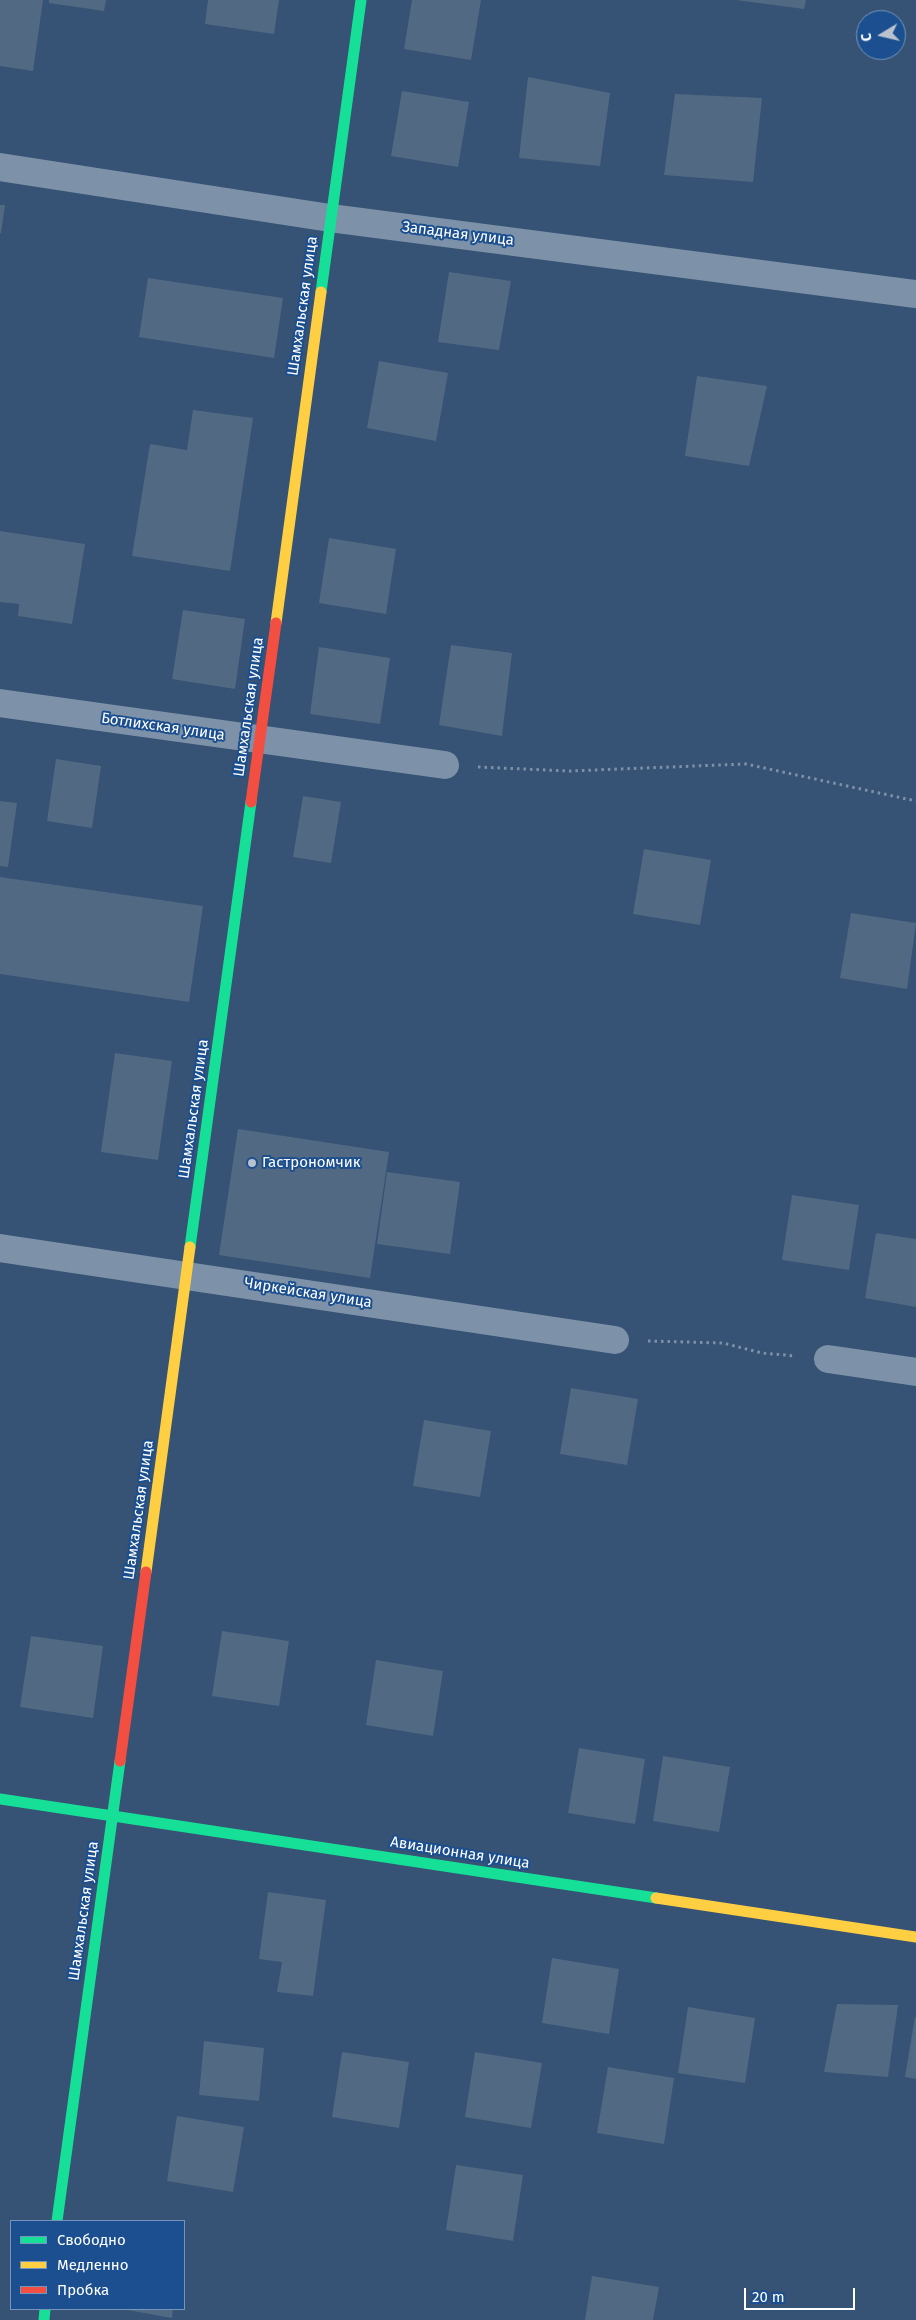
<!DOCTYPE html>
<html>
<head>
<meta charset="utf-8">
<style>
	body { margin:0 }
	#map { position:relative; width:916px; height:2320px; overflow:hidden; background:#365274; font-family:"Fira Sans",sans-serif }
	canvas { display:block }
	.legend { position:absolute; left:10px; top:2220px; width:175px; height:90px; box-sizing:border-box; background:#1b4f8f; border:1px solid #7695bc; margin:0; padding:6px 9px; list-style:none; font-size:15px; color:#fff }
	.legend li { display:flex; align-items:center; gap:10px; height:25px }
	.legend b { width:25px; border:1px solid #7695bc }
	.north { position:absolute; left:856px; top:10px; width:50px; height:50px; box-sizing:border-box; background:#1b4f8f; border:1px solid #7695bc; border-radius:50%; rotate:261deg; font-size:14px; font-weight:700; line-height:20px; text-align:center; color:#fff }
	.north::after { content:''; display:block; margin:auto; width:18px; height:22px; background:#b9c2ce; clip-path:polygon(50% 0,100% 100%,50% 72%,0 100%) }
	.scale { position:absolute; left:744px; top:2288px; width:111px; height:22px; box-sizing:border-box; border:2px solid #fff; border-top:0; padding-left:6px; font-size:15px; line-height:18px; white-space:nowrap; color:#fff; -webkit-text-stroke:4px #1b4f8f; paint-order:stroke }
</style>
</head>
<body>
<div id="map">
<canvas width="916" height="2320"></canvas>
<ul class="legend">
<li><b style="height:6px;background:#16e098"></b>Свободно</li>
<li><b style="height:6px;background:#ffcf43"></b>Медленно</li>
<li><b style="height:6px;background:#f24e42"></b>Пробка</li>
</ul>
<div class="north">С</div>
<div class="scale">20 m</div>
</div>
<script>
const g = document.querySelector('canvas').getContext('2d');
g.lineJoin = 'round';
function fillPath(path, color) {
  g.fillStyle = color;
  g.fill(path, 'evenodd');
}
function stroke(path, color, width, dash) {
  g.strokeStyle = color;
  g.lineWidth = width;
  g.lineCap = dash ? 'butt' : 'round';
  g.setLineDash(dash || []);
  g.stroke(path);
}
function drawText(font, color, halo, rows, align = 'center') {
  g.font = font + ' "Fira Sans",sans-serif';
  g.lineWidth = 4;
  g.setLineDash([]);
  g.textBaseline = 'middle';
  g.strokeStyle = halo;
  g.fillStyle = color;
  for (const [text, x, y, turn = 0] of rows) {
    g.save();
    g.translate(x, y);
    g.rotate((+turn || 0) * Math.PI / 180);
    g.textAlign = isNaN(turn) ? turn : align;
    if (halo) g.strokeText(text, 0, 0);
    g.fillText(text, 0, 0);
    g.restore();
  }
}
fillPath(new Path2D(`
	M 0,0 L 43,0 L 33,71 L 0,66 Z
	M 49,0 L 106,0 L 104,11 L 49,3 Z
	M 208,0 L 279,0 L 274,34 L 205,24 Z
	M 412,0 L 481,0 L 471,60 L 404,49 Z
	M 736,0 L 806,0 L 804,9 Z
	M 528,77 L 610,93 L 600,166 L 519,158 Z
	M 402,91 L 469,102 L 458,167 L 391,156 Z
	M 675,94 L 762,98 L 753,182 L 664,175 Z
	M 0,205 L 5,205 L 1,233 L 0,233 Z
	M 449,272 L 511,281 L 499,350 L 438,342 Z
	M 148,278 L 283,298 L 274,358 L 139,337 Z
	M 379,361 L 448,373 L 436,441 L 367,428 Z
	M 697,376 L 767,386 L 749,466 L 685,456 Z
	M 193,410 L 253,418 L 230,571 L 132,556 L 150,444 L 187,450 Z
	M 0,531 L 85,544 L 72,624 L 18,616 L 19,604 L 0,602 Z
	M 329,538 L 396,549 L 386,614 L 319,603 Z
	M 183,610 L 245,619 L 235,689 L 172,679 Z
	M 451,645 L 512,653 L 502,736 L 439,725 Z
	M 319,647 L 390,658 L 380,724 L 310,714 Z
	M 56,759 L 101,766 L 92,828 L 47,821 Z
	M 303,796 L 341,802 L 331,863 L 293,857 Z
	M 0,801 L 17,803 L 8,867 L 0,866 Z
	M 644,849 L 711,860 L 700,925 L 633,914 Z
	M 0,877 L 203,906 L 189,1002 L 0,974 Z
	M 851,913 L 916,923 L 907,989 L 840,978 Z
	M 115,1053 L 172,1061 L 158,1160 L 101,1152 Z
	M 238,1129 L 389,1152 L 370,1278 L 219,1255 Z
	M 387,1172 L 460,1182 L 450,1254 L 377,1244 Z
	M 792,1195 L 859,1205 L 849,1270 L 782,1260 Z
	M 876,1233 L 916,1239 L 916,1307 L 865,1298 Z
	M 571,1388 L 638,1399 L 627,1465 L 560,1454 Z
	M 424,1420 L 491,1431 L 480,1497 L 413,1486 Z
	M 222,1631 L 289,1641 L 279,1706 L 212,1696 Z
	M 31,1636 L 103,1646 L 93,1718 L 20,1707 Z
	M 376,1660 L 443,1671 L 433,1736 L 366,1725 Z
	M 579,1748 L 645,1759 L 635,1824 L 568,1813 Z
	M 663,1756 L 730,1767 L 719,1832 L 653,1821 Z
	M 268,1892 L 326,1900 L 313,1996 L 277,1992 L 282,1962 L 259,1959 Z
	M 552,1958 L 619,1969 L 609,2034 L 542,2023 Z
	M 837,2004 L 898,2005 L 888,2077 L 824,2072 Z
	M 688,2007 L 755,2018 L 745,2083 L 678,2073 Z
	M 915,2017 L 916,2017 L 916,2079 L 905,2077 Z
	M 204,2041 L 264,2048 L 259,2101 L 199,2095 Z
	M 342,2052 L 409,2062 L 399,2128 L 332,2117 Z
	M 475,2052 L 542,2063 L 531,2128 L 465,2117 Z
	M 608,2067 L 674,2078 L 664,2144 L 597,2133 Z
	M 177,2116 L 244,2127 L 233,2192 L 167,2181 Z
	M 456,2165 L 523,2175 L 513,2241 L 446,2230 Z
	M 592,2276 L 659,2287 L 653,2320 L 585,2320 Z
	M 122,2309 L 173,2309 L 172,2318 Z`), '#526984');
stroke(new Path2D(`
	M 478,767 L 569,771 L 746,764 L 916,801
	M 648,1341 L 723,1343 L 762,1353 L 796,1356`), '#7d92a8', 3, [2.5, 4]);
stroke(new Path2D(`
	M 0,167 L 330,218 L 916,294
	M 0,703 L 445,765
	M 0,1248 L 615,1340
	M 828,1359 L 916,1372`), '#7d92a8', 28);
stroke(new Path2D(`
	M 321,292 L 361,0
	M 190,1247 L 251,802
	M 0,1799 L 656,1898
	M 57,2221 L 120,1761
	M 44,2320 L 45,2309`), '#16e098', 11);
stroke(new Path2D(`
	M 276,623 L 321,292
	M 146,1572 L 190,1247
	M 656,1898 L 916,1937`), '#ffcf43', 11);
stroke(new Path2D(`
	M 251,802 L 276,623
	M 120,1761 L 146,1572`), '#f24e42', 11);
for (const [x, y, r, color] of [
	[252,1163,5,"#b9c2ce"]
]) {
  const dot = new Path2D();
  dot.arc(x, y, r, 0, 2 * Math.PI);
  g.fillStyle = color;
  g.fill(dot);
  stroke(dot, '#1b4f8f', 2);
}
drawText('15px', '#fff', '#1b4f8f', [
	["Западная улица",458,234,7],
	["Шамхальская улица",303,306,-82],
	["Шамхальская улица",249,707,-82],
	["Ботлихская улица",163,727,8],
	["Шамхальская улица",194,1109,-82],
	["Чиркейская улица",308,1293,9],
	["Шамхальская улица",139,1510,-82],
	["Авиационная улица",460,1853,9],
	["Шамхальская улица",84,1911,-82]
]);
drawText('15px', '#fff', '#1b4f8f', [
	["Гастрономчик",262,1163]
], 'left');
</script>
</body>
</html>
